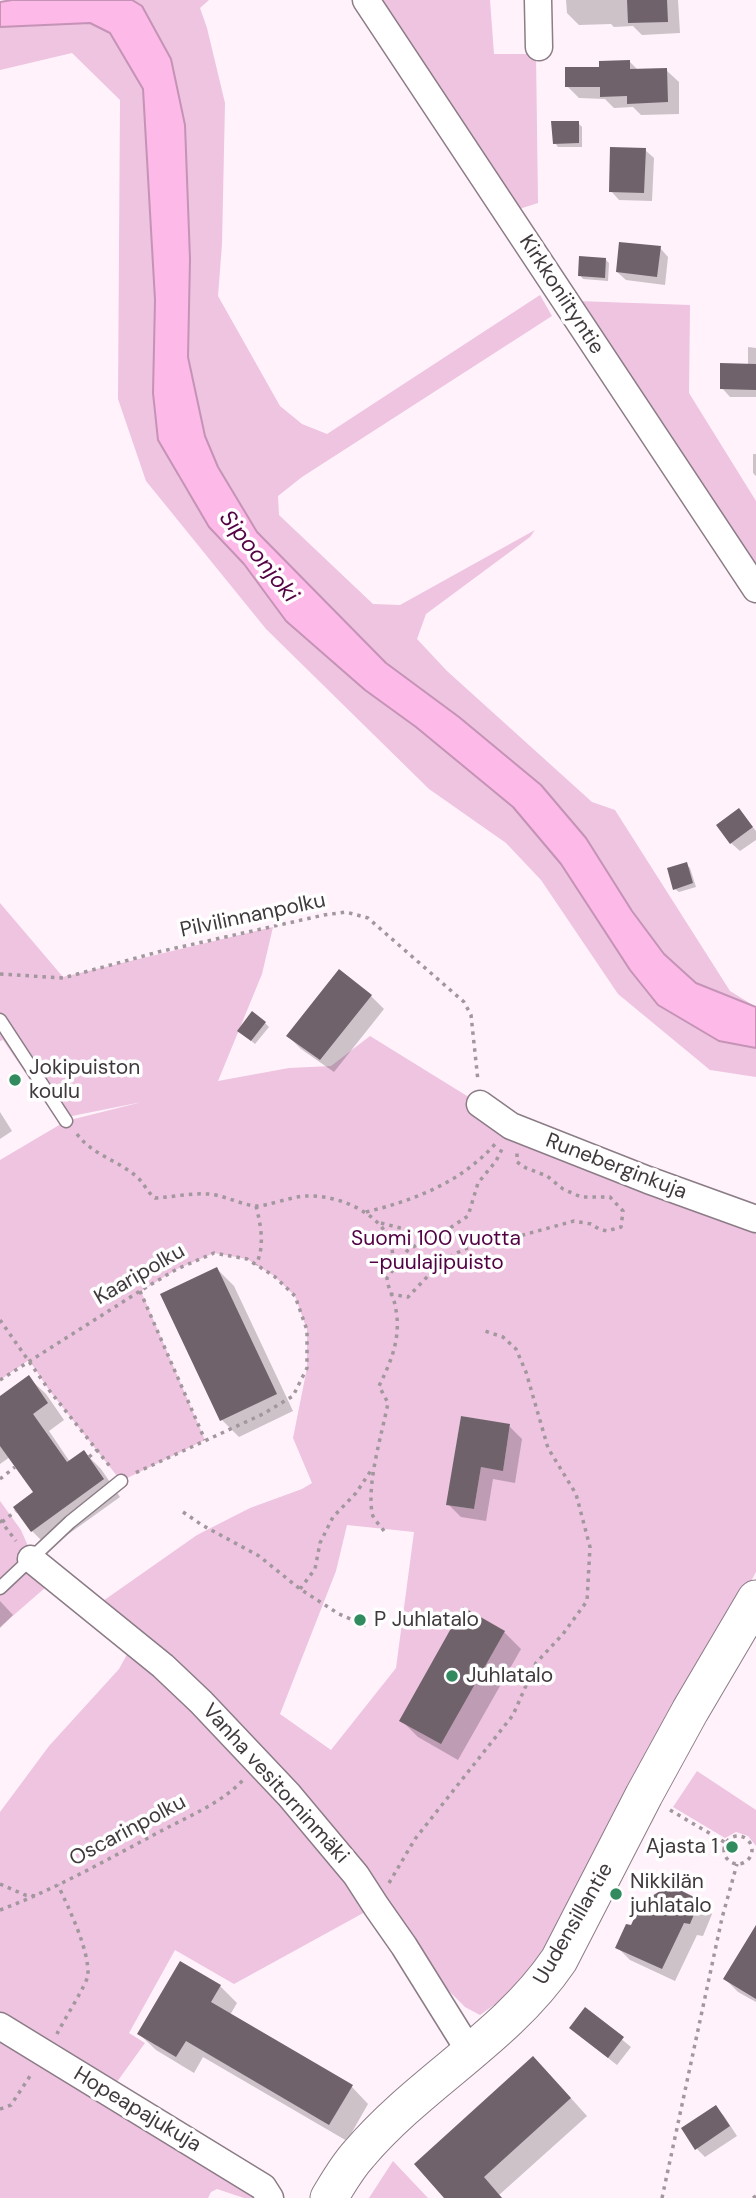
<!DOCTYPE html>
<html>
<head>
<meta charset="utf-8">
<style>
	body { margin:0 }
	canvas { display:block; background:#fff2fa }
</style>
</head>
<body>
<canvas width="756" height="2198"></canvas>
<script>
const g = document.querySelector('canvas').getContext('2d');
g.lineJoin = 'round';
function fillPath(path, color) {
  g.fillStyle = color;
  g.fill(path, 'evenodd');
}
function stroke(path, color, width, dash) {
  g.strokeStyle = color;
  g.lineWidth = width;
  g.lineCap = dash ? 'butt' : 'round';
  g.setLineDash(dash || []);
  g.stroke(path);
}
function drawText(font, color, halo, rows, align = 'center') {
  g.font = font + ' "DM Sans",sans-serif';
  g.lineWidth = 7;
  g.setLineDash([]);
  g.textBaseline = 'middle';
  g.strokeStyle = halo;
  g.fillStyle = color;
  for (const [text, x, y, turn = 0] of rows) {
    g.save();
    g.translate(x, y);
    g.rotate((+turn || 0) * Math.PI / 180);
    g.textAlign = isNaN(turn) ? turn : align;
    if (halo) g.strokeText(text, 0, 0);
    g.fillText(text, 0, 0);
    g.restore();
  }
}
fillPath(new Path2D(`
	M 132,0 L 209,0 L 200,8 L 207,28 L 225,103 L 222,244 L 218,296 L 280,406 L 302,424 L 327,434 L 540,295 L 552,316 L 302,477 L 278,496 L 279,515 L 373,604 L 400,605 L 535,530 L 530,537 L 426,614 L 417,639 L 447,671 L 592,802 L 615,810 L 730,991 L 756,1007 L 696,983 L 664,954 L 541,785 L 459,717 L 386,663 L 257,532 L 218,466 L 205,437 L 188,357 L 190,259 L 185,125 L 171,59 L 142,6 Z
	M 382,0 L 490,0 L 494,54 L 536,54 L 538,203 L 516,210 Z
	M 90,23 L 110,33 L 143,89 L 155,300 L 153,393 L 178,476 L 209,527 L 365,690 L 416,727 L 513,807 L 561,864 L 630,970 L 658,1005 L 719,1041 L 756,1048 L 756,1077 L 710,1070 L 618,994 L 541,880 L 506,843 L 429,789 L 266,629 L 146,481 L 118,399 L 120,100 L 72,53 L 0,70 L 0,27 Z
	M 577,301 L 690,305 L 689,393 L 756,501 L 756,577 Z
	M 0,903 L 63,977 L 273,927 L 262,974 L 218,1081 L 289,1068 L 331,1066 L 370,1036 L 480,1104 L 756,1219 L 756,1572 L 557,1940 L 502,2006 L 494,2005 L 480,2015 L 465,2007 L 404,1946 L 376,1906 L 234,1984 L 175,1950 L 129,2033 L 145,2043 L 109,2093 L 262,2198 L 244,2198 L 217,2189 L 211,2192 L 208,2198 L 0,2198 L 0,1812 L 49,1746 L 119,1669 L 134,1642 L 93,1608 L 197,1535 L 250,1508 L 302,1489 L 312,1483 L 293,1438 L 307,1368 L 307,1330 L 295,1296 L 274,1276 L 247,1259 L 214,1253 L 177,1269 L 141,1291 L 205,1440 L 121,1481 L 49,1390 L 29,1360 L 0,1380 L 0,1160 L 66,1121 L 142,1102 L 57,1119 L 3,1040 L 0,1041 ZM 461,1416 L 510,1425 L 503,1470 L 481,1467 L 474,1509 L 447,1505 ZM 347,1525 L 414,1532 L 396,1668 L 331,1750 L 280,1714 L 336,1571 Z
	M 0,1501 L 21,1530 L 46,1587 L 0,1627 Z
	M 697,1771 L 756,1810 L 756,1846 L 748,1836 L 736,1832 L 725,1838 L 673,1807 Z
	M 393,2161 L 428,2198 L 369,2198 Z`), '#eec4e0');
const water = new Path2D(`
	M 12,0 L 132,0 L 142,6 L 171,59 L 185,125 L 190,259 L 188,357 L 205,436 L 218,467 L 257,532 L 386,663 L 459,717 L 541,785 L 586,838 L 632,911 L 664,954 L 696,983 L 756,1007 L 756,1048 L 719,1041 L 658,1005 L 630,970 L 561,864 L 513,807 L 416,727 L 365,690 L 286,621 L 244,564 L 209,527 L 158,440 L 153,393 L 155,300 L 143,89 L 110,33 L 90,23 L 0,27 L 0,2 Z`);
fillPath(water, '#fdb9e8');
stroke(water, '#c493b5', 2);
fillPath(new Path2D(`
	M 566,0 L 678,0 L 680,33 L 642,35 L 633,26 L 614,27 L 611,24 L 579,25 L 567,13 Z
	M 629,61 L 638,70 L 666,70 L 679,82 L 679,114 L 641,115 L 633,107 L 614,108 L 605,99 L 579,98 L 567,86 L 601,69 Z
	M 578,123 L 582,127 L 582,147 L 558,147 L 555,143 Z
	M 645,150 L 654,158 L 652,201 L 619,200 L 611,191 Z
	M 660,248 L 668,257 L 665,285 L 626,280 L 617,272 Z
	M 606,260 L 609,263 L 608,281 L 583,279 L 580,275 Z
	M 748,347 L 756,348 L 756,397 L 730,397 L 722,388 L 748,365 Z
	M 753,454 L 756,454 L 756,476 L 753,473 Z
	M 739,811 L 756,831 L 756,840 L 740,851 L 731,843 Z
	M 686,864 L 690,868 L 696,887 L 679,892 L 675,889 Z
	M 339,972 L 371,996 L 384,1009 L 334,1072 L 301,1049 L 288,1036 Z
	M 265,1023 L 269,1027 L 255,1044 L 243,1034 Z
	M 0,1112 L 12,1131 L 0,1139 Z
	M 217,1269 L 234,1286 L 293,1411 L 239,1437 L 222,1420 Z
	M 29,1378 L 46,1394 L 64,1420 L 49,1431 L 70,1462 L 84,1452 L 101,1469 L 120,1497 L 49,1548 L 32,1531 L 35,1493 L 10,1457 L 0,1464 L 0,1398 Z
	M 509,1426 L 522,1439 L 515,1483 L 493,1479 L 486,1521 L 461,1517 L 448,1504 Z
	M 0,1601 L 13,1615 L 0,1628 Z
	M 504,1632 L 521,1649 L 458,1760 L 418,1737 L 401,1720 Z
	M 699,1901 L 712,1914 L 703,1936 L 697,1935 L 675,1981 L 630,1960 L 617,1947 L 632,1927 Z
	M 756,1937 L 756,2002 L 738,1992 L 725,1979 Z
	M 220,1986 L 237,2003 L 230,2015 L 352,2087 L 368,2104 L 347,2141 L 203,2057 L 194,2073 L 156,2050 L 139,2034 Z
	M 585,2009 L 631,2047 L 617,2065 L 580,2036 Z
	M 550,2075 L 587,2116 L 499,2195 L 502,2198 L 447,2198 Z
	M 716,2107 L 724,2116 L 737,2136 L 705,2157 L 697,2149 Z`), '#0003');
fillPath(new Path2D(`
	M 627,0 L 667,0 L 668,22 L 628,23 Z
	M 630,60 L 630,69 L 667,68 L 668,102 L 627,104 L 627,96 L 600,97 L 600,87 L 565,87 L 565,67 L 599,67 L 599,61 Z
	M 551,121 L 579,121 L 579,143 L 553,144 Z
	M 610,147 L 646,148 L 644,193 L 609,192 Z
	M 619,242 L 661,246 L 657,277 L 616,272 Z
	M 579,256 L 606,258 L 605,278 L 578,276 Z
	M 720,363 L 756,364 L 756,390 L 720,389 Z
	M 739,808 L 753,827 L 730,844 L 716,825 Z
	M 687,862 L 693,883 L 673,890 L 667,868 Z
	M 339,969 L 372,995 L 320,1060 L 286,1036 Z
	M 252,1011 L 266,1022 L 251,1041 L 237,1031 Z
	M 217,1267 L 277,1394 L 220,1421 L 160,1294 Z
	M 29,1375 L 48,1403 L 33,1414 L 67,1462 L 84,1450 L 104,1479 L 31,1532 L 13,1507 L 33,1492 L 0,1446 L 0,1396 Z
	M 461,1416 L 510,1424 L 503,1471 L 481,1467 L 474,1509 L 446,1505 Z
	M 463,1607 L 505,1631 L 441,1744 L 399,1721 Z
	M 670,1885 L 700,1900 L 690,1924 L 684,1923 L 662,1969 L 615,1948 L 626,1924 L 631,1925 L 642,1902 Z
	M 756,1925 L 756,1999 L 723,1979 Z
	M 180,1961 L 221,1985 L 211,2002 L 353,2085 L 329,2125 L 186,2041 L 176,2057 L 137,2034 Z
	M 585,2007 L 624,2037 L 608,2058 L 569,2028 Z
	M 533,2056 L 571,2098 L 484,2177 L 502,2198 L 444,2198 L 414,2164 Z
	M 716,2105 L 730,2126 L 695,2150 L 681,2128 Z`), '#70626b');
const lane = new Path2D(`
	M 0,1020 L 66,1121
	M 0,1588 L 70,1522 L 121,1481`);
const street = new Path2D(`
	M 366,0 L 756,589
	M 538,0 L 539,47
	M 480,1104 L 511,1126 L 648,1180 L 756,1219
	M 31,1559 L 163,1666 L 201,1702 L 289,1795 L 356,1875 L 376,1906 L 404,1946 L 470,2052
	M 0,2026 L 263,2187 L 270,2198`);
const secondary = new Path2D(`
	M 329,2198 C 338,2183 347,2167 359,2154 C 420,2082 506,2038 559,1960 L 644,1795 L 690,1711 L 756,1599`);
stroke(lane, '#8b7c86', 15);
stroke(street, '#8b7c86', 29);
stroke(secondary, '#8b7c86', 39);
stroke(new Path2D(`
	M 0,974 L 63,978 L 158,952 L 324,915 L 346,912 L 368,918 L 464,1002 L 471,1015 L 478,1081
	M 77,1134 C 92,1155 118,1160 137,1177 C 144,1183 147,1192 155,1198 C 172,1197 191,1193 208,1194 C 224,1195 239,1204 255,1206 C 265,1207 292,1196 307,1196 C 347,1194 408,1226 389,1273
	M 256,1206 C 261,1226 265,1246 256,1265
	M 366,1212 C 415,1200 462,1182 496,1143
	M 381,1223 L 428,1235
	M 140,1291 L 205,1440
	M 390,1294 L 408,1297 L 444,1259 L 486,1239 L 523,1235 L 574,1221 L 591,1224 L 599,1229 L 607,1231 L 621,1227 L 623,1211 L 610,1197 L 581,1197 L 563,1189 L 547,1176 L 526,1168 L 517,1162 L 517,1152
	M 0,1320 L 49,1390 L 112,1469
	M 0,1380 L 140,1291 L 177,1269 L 214,1253 L 247,1259 L 274,1276 L 295,1296 L 307,1330 L 307,1368 L 293,1396 L 263,1414 L 133,1474
	M 89,1457 L 97,1450
	M 0,1479 L 15,1467
	M 183,1512 L 202,1525 L 259,1556 L 300,1589 L 339,1614 L 369,1627
	M 0,1520 L 16,1541
	M 2,1522 L 16,1511
	M 384,1531 C 380,1525 373,1519 372,1513 C 367,1481 382,1434 388,1403 L 379,1386 C 391,1362 401,1338 396,1310 C 395,1299 388,1290 387,1278 L 407,1251 L 430,1236 L 450,1228 L 468,1216 L 478,1183 L 496,1161 L 503,1147
	M 300,1589 L 315,1569 L 320,1543 L 333,1517 L 356,1493 L 372,1469
	M 670,1810 L 726,1843
	M724 1850a14 14 0 1 1 28 0a14 14 0 1 1-28 0Z
	M 389,1883 L 415,1839 L 513,1715 L 536,1663 L 563,1634 L 587,1601 L 590,1547 L 576,1494 L 548,1448 L 526,1372 L 516,1349 L 503,1337 L 485,1331
	M 0,1884 L 25,1895 L 36,1896
	M 0,1910 C 56,1889 108,1859 161,1831 C 189,1816 222,1803 244,1779
	M 57,2034 C 62,2023 87,1984 88,1975 C 89,1949 69,1909 58,1885
	M 0,2109 L 11,2105 L 32,2073
	M 662,2198 L 722,1918 L 737,1864
	M 753,2198 L 756,2196`), '#a1979d', 3.5, [3.5, 5]);
stroke(lane, '#fff', 12);
stroke(street, '#fff', 26);
stroke(secondary, '#fff', 37);
for (const [x, y, r, color] of [
	[15,1080,7,"#328a5f"],
	[360,1620,7,"#328a5f"],
	[452,1676,7,"#328a5f"],
	[732,1847,7,"#328a5f"],
	[616,1894,7,"#328a5f"]
]) {
  const dot = new Path2D();
  dot.arc(x, y, r, 0, 2 * Math.PI);
  g.fillStyle = color;
  g.fill(dot);
  stroke(dot, '#fff', 2.5);
}
drawText('21px', '#403a3e', '#fff', [
	["Kirkkoniityntie",561,295,57],
	["Pilvilinnanpolku",253,916,-12],
	["Runeberginkuja",616,1167,21],
	["Kaaripolku",140,1275,-30],
	["Vanha vesitorninmäki",275,1784,48],
	["Oscarinpolku",128,1831,-28],
	["Uudensillantie",574,1924,-60],
	["Hopeapajukuja",137,2110,31]
]);
drawText('21px', '#403a3e', '#fff', [
	["Jokipuiston",29,1068],
	["koulu",29,1092],
	["P Juhlatalo",374,1620],
	["Juhlatalo",466,1676],
	["Ajasta 1",718,1847,"right"],
	["Nikkilän",630,1882],
	["juhlatalo",630,1906]
], 'left');
drawText('21px', '#520243', '#fff', [
	["Suomi 100 vuotta",436,1239],
	["-puulajipuisto",436,1263]
]);
drawText('italic 23px', '#540344', '#fff', [
	["Sipoonjoki",258,557,51]
]);
</script>
</body>
</html>
